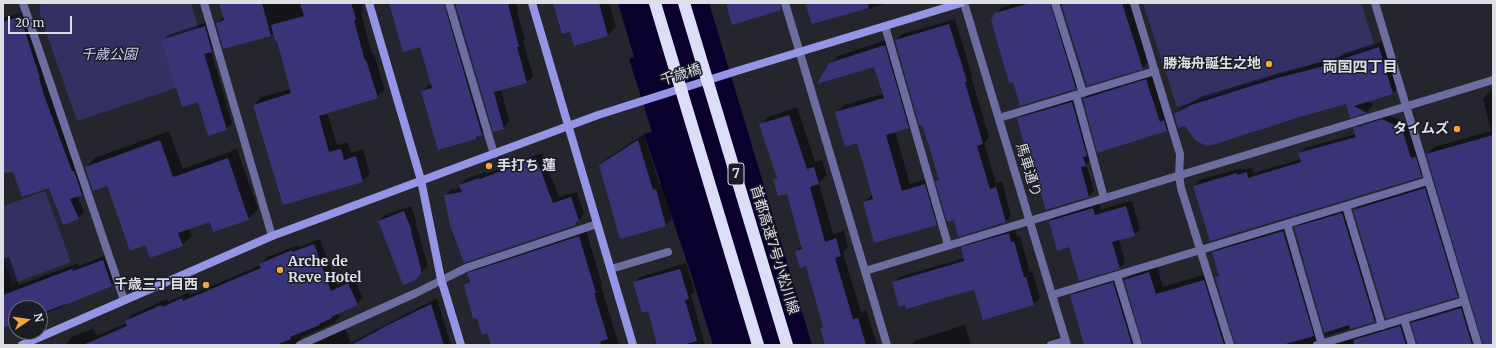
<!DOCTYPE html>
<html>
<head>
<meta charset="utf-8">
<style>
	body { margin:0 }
	#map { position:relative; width:1496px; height:348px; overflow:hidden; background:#25252e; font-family:Merriweather,serif }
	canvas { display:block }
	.frame { position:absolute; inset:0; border:4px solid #dedfe5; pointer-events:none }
	.north { position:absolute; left:8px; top:300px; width:40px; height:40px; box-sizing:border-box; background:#1b1c25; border:1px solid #696a72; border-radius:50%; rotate:77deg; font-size:11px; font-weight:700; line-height:16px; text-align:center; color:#dedfe5 }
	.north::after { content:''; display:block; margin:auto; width:14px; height:18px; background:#efa73d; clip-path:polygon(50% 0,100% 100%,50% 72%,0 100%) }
	.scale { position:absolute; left:8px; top:16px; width:64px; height:18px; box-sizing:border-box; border:2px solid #dedfe5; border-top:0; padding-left:5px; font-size:12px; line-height:14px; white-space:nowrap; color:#dedfe5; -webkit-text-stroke:3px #1b1c25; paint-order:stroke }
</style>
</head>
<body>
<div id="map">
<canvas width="1496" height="348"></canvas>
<div class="frame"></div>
<div class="north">N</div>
<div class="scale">20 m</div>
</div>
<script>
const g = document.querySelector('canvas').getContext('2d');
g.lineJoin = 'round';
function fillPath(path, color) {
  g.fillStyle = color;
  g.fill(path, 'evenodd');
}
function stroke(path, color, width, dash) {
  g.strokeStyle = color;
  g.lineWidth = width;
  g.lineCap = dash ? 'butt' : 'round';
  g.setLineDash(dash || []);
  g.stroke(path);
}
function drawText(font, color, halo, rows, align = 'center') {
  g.font = font + ' Merriweather,"Noto Sans JP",serif';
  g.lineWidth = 3;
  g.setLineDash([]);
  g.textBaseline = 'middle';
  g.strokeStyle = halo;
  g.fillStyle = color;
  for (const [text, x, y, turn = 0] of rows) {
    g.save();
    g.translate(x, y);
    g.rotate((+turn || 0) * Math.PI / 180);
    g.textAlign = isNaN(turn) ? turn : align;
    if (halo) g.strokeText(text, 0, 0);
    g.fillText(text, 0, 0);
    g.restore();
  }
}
fillPath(new Path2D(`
	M 47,3 L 191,3 L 212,76 L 77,121 L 40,15 L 40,5 Z
	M 1143,3 L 1361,3 L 1375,46 L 1262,80 L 1177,107 Z
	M 45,191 L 71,262 L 12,284 L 3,258 L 3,206 Z`), '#333161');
fillPath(new Path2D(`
	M 618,3 L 709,3 L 812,345 L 713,345 L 693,280 L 644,134 L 652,132 L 629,59 L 634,57 Z`), '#0a002e');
fillPath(new Path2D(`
	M 220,3 L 361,3 L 363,11 L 361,13 L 372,54 L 374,54 L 385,90 L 377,97 L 327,112 L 337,145 L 348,142 L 351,153 L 363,149 L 370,174 L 362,181 L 254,105 L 261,97 L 291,89 L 278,40 L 274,34 L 224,47 L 217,23 L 224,16 Z
	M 389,3 L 451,3 L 488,127 L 482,134 L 476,138 L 422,91 L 429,85 L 432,84 L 421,46 Z
	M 455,3 L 516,3 L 518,10 L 517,11 L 525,40 L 523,41 L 533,76 L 527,82 L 501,89 L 509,121 L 503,128 L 494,130 Z
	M 563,3 L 609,3 L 616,27 L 608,35 Z
	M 806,3 L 888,3 L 864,10 L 863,8 Z
	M 1017,3 L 1057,3 L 1081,82 L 1075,88 L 996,14 L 1002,7 Z
	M 1062,3 L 1131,3 L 1148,62 L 1143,68 Z
	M 26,11 L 88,187 L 82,194 L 77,195 L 84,212 L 78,218 L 50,186 L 13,171 L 3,161 L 3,18 Z
	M 955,19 L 972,75 L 971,76 L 989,137 L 984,143 L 996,183 L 1002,181 L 1011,216 L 1005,222 L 954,219 L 937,182 L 939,179 L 896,40 L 902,34 Z
	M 211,21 L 218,45 L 211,51 L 232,123 L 226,129 L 199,101 L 162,41 L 168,35 Z
	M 892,38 L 916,120 L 908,128 L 895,132 L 910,184 L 932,177 L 944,217 L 936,224 L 864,202 L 873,194 L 858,142 L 836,113 L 844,105 L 883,94 L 875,66 L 830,64 L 838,56 Z
	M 1386,40 L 1400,85 L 1393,93 L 1367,101 L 1374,104 L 1367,112 L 1351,116 L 1347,103 L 1185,125 L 1175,115 L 1183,107 L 1200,97 L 1286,71 L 1339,57 L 1342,54 Z
	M 1152,74 L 1173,124 L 1167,130 L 1084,99 L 1090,93 Z
	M 1490,91 L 1493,91 L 1493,345 L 1085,345 L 1071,296 L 1078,289 L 1120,276 L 1140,339 L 1142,342 L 1144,343 L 1125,280 L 1132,273 L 1157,266 L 1163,287 L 1211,273 L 1232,339 L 1234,342 L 1236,343 L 1216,277 L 1220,273 L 1214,252 L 1221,245 L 1290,224 L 1321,342 L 1407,319 L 1414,340 L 1418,343 L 1412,323 L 1419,316 L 1468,301 L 1480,339 L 1485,344 L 1427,154 L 1434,147 L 1491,131 L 1483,99 Z
	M 1077,97 L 1091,160 L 1086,164 L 1094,191 L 1089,196 L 1047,209 L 1018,119 L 1023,114 Z
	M 797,107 L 815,162 L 822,160 L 827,175 L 819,183 L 833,234 L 844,231 L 848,247 L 843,253 L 861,312 L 866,310 L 877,345 L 826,345 L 824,326 L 807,265 L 796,251 L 802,245 L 787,192 L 774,179 L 778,175 L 761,125 L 768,117 Z
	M 1388,115 L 1407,123 L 1427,171 L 1421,176 L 1210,240 L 1194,186 L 1199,180 L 1242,168 L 1242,170 L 1252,168 L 1254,173 L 1301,159 L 1300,153 L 1305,148 L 1356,134 L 1355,128 L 1360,123 Z
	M 169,131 L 183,169 L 237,149 L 258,209 L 248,219 L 211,221 L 189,228 L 192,236 L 182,245 L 146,244 L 108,184 L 86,167 L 95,158 Z
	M 644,134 L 659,184 L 662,184 L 672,219 L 666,225 L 600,166 L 606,159 Z
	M 542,153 L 559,197 L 577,192 L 584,214 L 576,224 L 445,196 L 451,190 L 461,188 L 460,185 L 466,179 L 485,172 L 486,174 Z
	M 1432,181 L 1464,289 L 1457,296 L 1354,210 L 1361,203 Z
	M 1132,201 L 1140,229 L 1134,235 L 1119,239 L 1125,262 L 1119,268 L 1069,246 L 1050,221 L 1056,215 L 1099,202 L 1101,209 Z
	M 411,206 L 417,224 L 416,225 L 427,262 L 427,266 L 422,272 L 416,279 L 379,221 L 385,215 Z
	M 1347,209 L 1379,316 L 1374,321 L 1326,336 L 1295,228 L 1300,223 Z
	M 1015,228 L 1017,237 L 1020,236 L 1030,272 L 1032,271 L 1040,298 L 1034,304 L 984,318 L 975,289 L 893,283 L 899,277 L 964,258 L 962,248 L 969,242 Z
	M 586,230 L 602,285 L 601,286 L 619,345 L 492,345 L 488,332 L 478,316 L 465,286 L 471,279 L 469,273 L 476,267 Z
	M 320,239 L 337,285 L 354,278 L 363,298 L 357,304 L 338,313 L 340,316 L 334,323 L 300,338 L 303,343 L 345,328 L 351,343 L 437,298 L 451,345 L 68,345 L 67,343 L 73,336 L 93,328 L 97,336 L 127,323 L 126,321 L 132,315 L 167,299 L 168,302 L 189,292 L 190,295 L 261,265 L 267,257 L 298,245 L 299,247 Z
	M 109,254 L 117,279 L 111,285 L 40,316 L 40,308 L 16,308 L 16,321 L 3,326 L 3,259 L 9,257 L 19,285 L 78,263 L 79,266 Z
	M 686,263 L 695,292 L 691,295 L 705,345 L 658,345 L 648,310 L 634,283 L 640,277 Z
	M 965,325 L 971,345 L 911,345 L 916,340 Z`), '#0007');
fillPath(new Path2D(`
	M 219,3 L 262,3 L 271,36 L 223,49 L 216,23 L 224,20 Z
	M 300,3 L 351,3 L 356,19 L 354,20 L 365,61 L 366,60 L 378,98 L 319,116 L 329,152 L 341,149 L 344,160 L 356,156 L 363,182 L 283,205 L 253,105 L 291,93 L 277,41 L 275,41 L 271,25 L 304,16 Z
	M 389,3 L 444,3 L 482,135 L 476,137 L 476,139 L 438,150 L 421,91 L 432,88 L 420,47 L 403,52 Z
	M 455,3 L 508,3 L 519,47 L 517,47 L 527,83 L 494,92 L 504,129 L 493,132 Z
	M 553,3 L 599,3 L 608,36 L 574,46 L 570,32 L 562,34 Z
	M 726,3 L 780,3 L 781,10 L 732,25 Z
	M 805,3 L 868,3 L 869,8 L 812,24 Z
	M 1030,3 L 1050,3 L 1076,89 L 1020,106 L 1013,82 L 1009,83 L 991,20 L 995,13 Z
	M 1061,3 L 1122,3 L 1143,69 L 1087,86 Z
	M 20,16 L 40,78 L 39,78 L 45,98 L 72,171 L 74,171 L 82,195 L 70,199 L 79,219 L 63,225 L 49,188 L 22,197 L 13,172 L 3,173 L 3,22 Z
	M 949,24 L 967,81 L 965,82 L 983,144 L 977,146 L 990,189 L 996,187 L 1006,222 L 958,237 L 954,220 L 947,222 L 935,181 L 939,180 L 931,153 L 922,125 L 919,125 L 895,40 Z
	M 205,26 L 212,52 L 204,54 L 227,130 L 208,136 L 198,102 L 182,107 L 161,40 Z
	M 885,45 L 909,128 L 886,135 L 902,191 L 925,184 L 937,225 L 874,243 L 863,202 L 873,199 L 857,143 L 845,147 L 835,112 L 884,98 L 874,67 L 817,84 L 829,63 Z
	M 1379,47 L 1393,94 L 1354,106 L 1367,113 L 1350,118 L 1346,104 L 1296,118 L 1213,145 L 1206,146 L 1195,140 L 1185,126 L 1178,128 L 1174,114 L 1191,105 L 1277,78 L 1333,64 L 1333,62 Z
	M 1146,79 L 1160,122 L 1164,120 L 1167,131 L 1097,153 L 1083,99 Z
	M 1072,102 L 1087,156 L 1083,157 L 1086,166 L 1081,167 L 1089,197 L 1046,210 L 1030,159 L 1028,160 L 1017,118 Z
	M 789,115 L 807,169 L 814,167 L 819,184 L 810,187 L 825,242 L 836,238 L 841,256 L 835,258 L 853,319 L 858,318 L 866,345 L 825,345 L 820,328 L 823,327 L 806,266 L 800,268 L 795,251 L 802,249 L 787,194 L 778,196 L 773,179 L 777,178 L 759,124 Z
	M 1382,119 L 1402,129 L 1410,155 L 1411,158 L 1416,157 L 1422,177 L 1210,241 L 1193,186 L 1237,173 L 1237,175 L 1247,172 L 1248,178 L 1301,162 L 1298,153 L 1356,137 L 1353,128 Z
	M 1493,135 L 1493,345 L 1483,345 L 1426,154 Z
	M 160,140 L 173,177 L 228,158 L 249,220 L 213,232 L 210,222 L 178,233 L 183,246 L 150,258 L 145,245 L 130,251 L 107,186 L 93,191 L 85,167 Z
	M 638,140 L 653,190 L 656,189 L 666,226 L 620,239 L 599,165 Z
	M 536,158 L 553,203 L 571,197 L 579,221 L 576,222 L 576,225 L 464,263 L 450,225 L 444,195 L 462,192 L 459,185 L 479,178 L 480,179 Z
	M 1425,188 L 1458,297 L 1386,319 L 1353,210 Z
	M 1126,206 L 1135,236 L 1112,242 L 1120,269 L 1079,281 L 1069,247 L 1057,251 L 1049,221 L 1093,208 L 1095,215 Z
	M 404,211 L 412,231 L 411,231 L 421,269 L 421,273 L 416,280 L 403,285 L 378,221 Z
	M 1342,213 L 1375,322 L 1350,329 L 1349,325 L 1324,333 L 1294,227 Z
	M 1283,231 L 1314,336 L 1282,345 L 1235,345 L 1215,277 L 1219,276 L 1212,252 Z
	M 1009,233 L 1011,242 L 1014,241 L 1024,277 L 1026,277 L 1034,305 L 983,320 L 974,290 L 973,290 L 906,309 L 905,305 L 899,307 L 892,282 L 964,261 L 961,247 Z
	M 579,236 L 596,293 L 594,293 L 608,339 L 600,342 L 601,345 L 491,345 L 487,333 L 482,335 L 477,318 L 473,319 L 464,285 L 470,282 L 467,273 Z
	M 314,244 L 331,291 L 348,283 L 358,305 L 331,317 L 332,318 L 319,324 L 320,325 L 290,337 L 291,339 L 276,345 L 83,345 L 127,326 L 125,321 L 161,305 L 162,307 L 182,298 L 183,301 L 261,268 L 259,264 L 292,250 L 292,252 Z
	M 103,260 L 112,286 L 65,305 L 65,304 L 40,314 L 40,308 L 16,308 L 16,322 L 3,328 L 3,295 L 72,269 L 73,271 Z
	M 680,269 L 689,299 L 685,300 L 697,341 L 683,345 L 657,345 L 648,311 L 642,313 L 633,282 Z
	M 1149,272 L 1156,294 L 1204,280 L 1224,345 L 1143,345 L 1124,280 Z
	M 1113,282 L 1132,345 L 1084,345 L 1070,295 Z
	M 431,304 L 444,345 L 351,345 L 386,326 Z
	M 1461,308 L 1472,345 L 1417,345 L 1411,323 Z
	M 1400,326 L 1406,345 L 1355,345 L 1353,340 Z`), '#393478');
stroke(new Path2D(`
	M 449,3 L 494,154
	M 1055,3 L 1083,93
	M 885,26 L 948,245
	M 1076,95 L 1104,198
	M 999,118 L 1155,71
	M 1346,206 L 1382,326
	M 1287,224 L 1322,345
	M 611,269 L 668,252
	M 1117,276 L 1138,345
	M 1052,295 L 1428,181
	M 1404,319 L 1412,345
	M 1051,345 L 1065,341`), '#6c6da0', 8);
stroke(new Path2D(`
	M 23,3 L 124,300
	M 204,3 L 272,236
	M 785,3 L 887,345
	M 964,3 L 1067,345
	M 1134,3 L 1180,154 L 1179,175 L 1181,188 L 1230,345
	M 1375,3 L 1478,345
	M 865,271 L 1493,80
	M 300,345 L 416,293 L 466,268 L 597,224
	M 1317,345 L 1464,301`), '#6c6da0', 8);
stroke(new Path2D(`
	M 369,3 L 421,180 L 441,279 L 461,345
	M 532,3 L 633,345
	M 22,345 L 272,236 L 598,115 L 740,70 L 961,3`), '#9595e6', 8);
stroke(new Path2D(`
	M 655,3 L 758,345
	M 684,3 L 787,345`), '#dcdef7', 12);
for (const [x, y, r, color] of [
	[1269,64,4,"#efa73d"],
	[1457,129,4,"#efa73d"],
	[489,166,4,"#efa73d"],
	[280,270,4,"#efa73d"],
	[206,285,4,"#efa73d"]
]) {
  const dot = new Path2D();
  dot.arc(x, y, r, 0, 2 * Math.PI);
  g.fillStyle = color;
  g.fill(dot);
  stroke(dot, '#1b1c25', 1.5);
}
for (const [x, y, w] of [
	[736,174,16]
]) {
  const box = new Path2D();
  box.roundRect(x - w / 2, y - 11, w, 22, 3);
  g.fillStyle = '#1b1c25';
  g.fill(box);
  stroke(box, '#dedfe5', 1);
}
drawText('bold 13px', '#dedfe5', null, [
	["7",736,174]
]);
drawText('italic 14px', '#ced0f9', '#1b1c25', [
	["千歳公園",109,55]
]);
drawText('bold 14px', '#dedfe5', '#1b1c25', [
	["勝海舟誕生之地",1261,64],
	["タイムズ",1449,129],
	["手打ち 蓮",497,166,"left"],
	["Arche de",288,262,"left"],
	["Reve Hotel",288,278,"left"],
	["千歳三丁目西",198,285]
], 'right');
drawText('14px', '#dedfe5', '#1b1c25', [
	["千歳橋",681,75,-17],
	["馬車通り",1028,170,73],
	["首都高速7号小松川線",774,250,73]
]);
drawText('bold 15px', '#dedfe5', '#1b1c25', [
	["両国四丁目",1360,68]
]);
</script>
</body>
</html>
